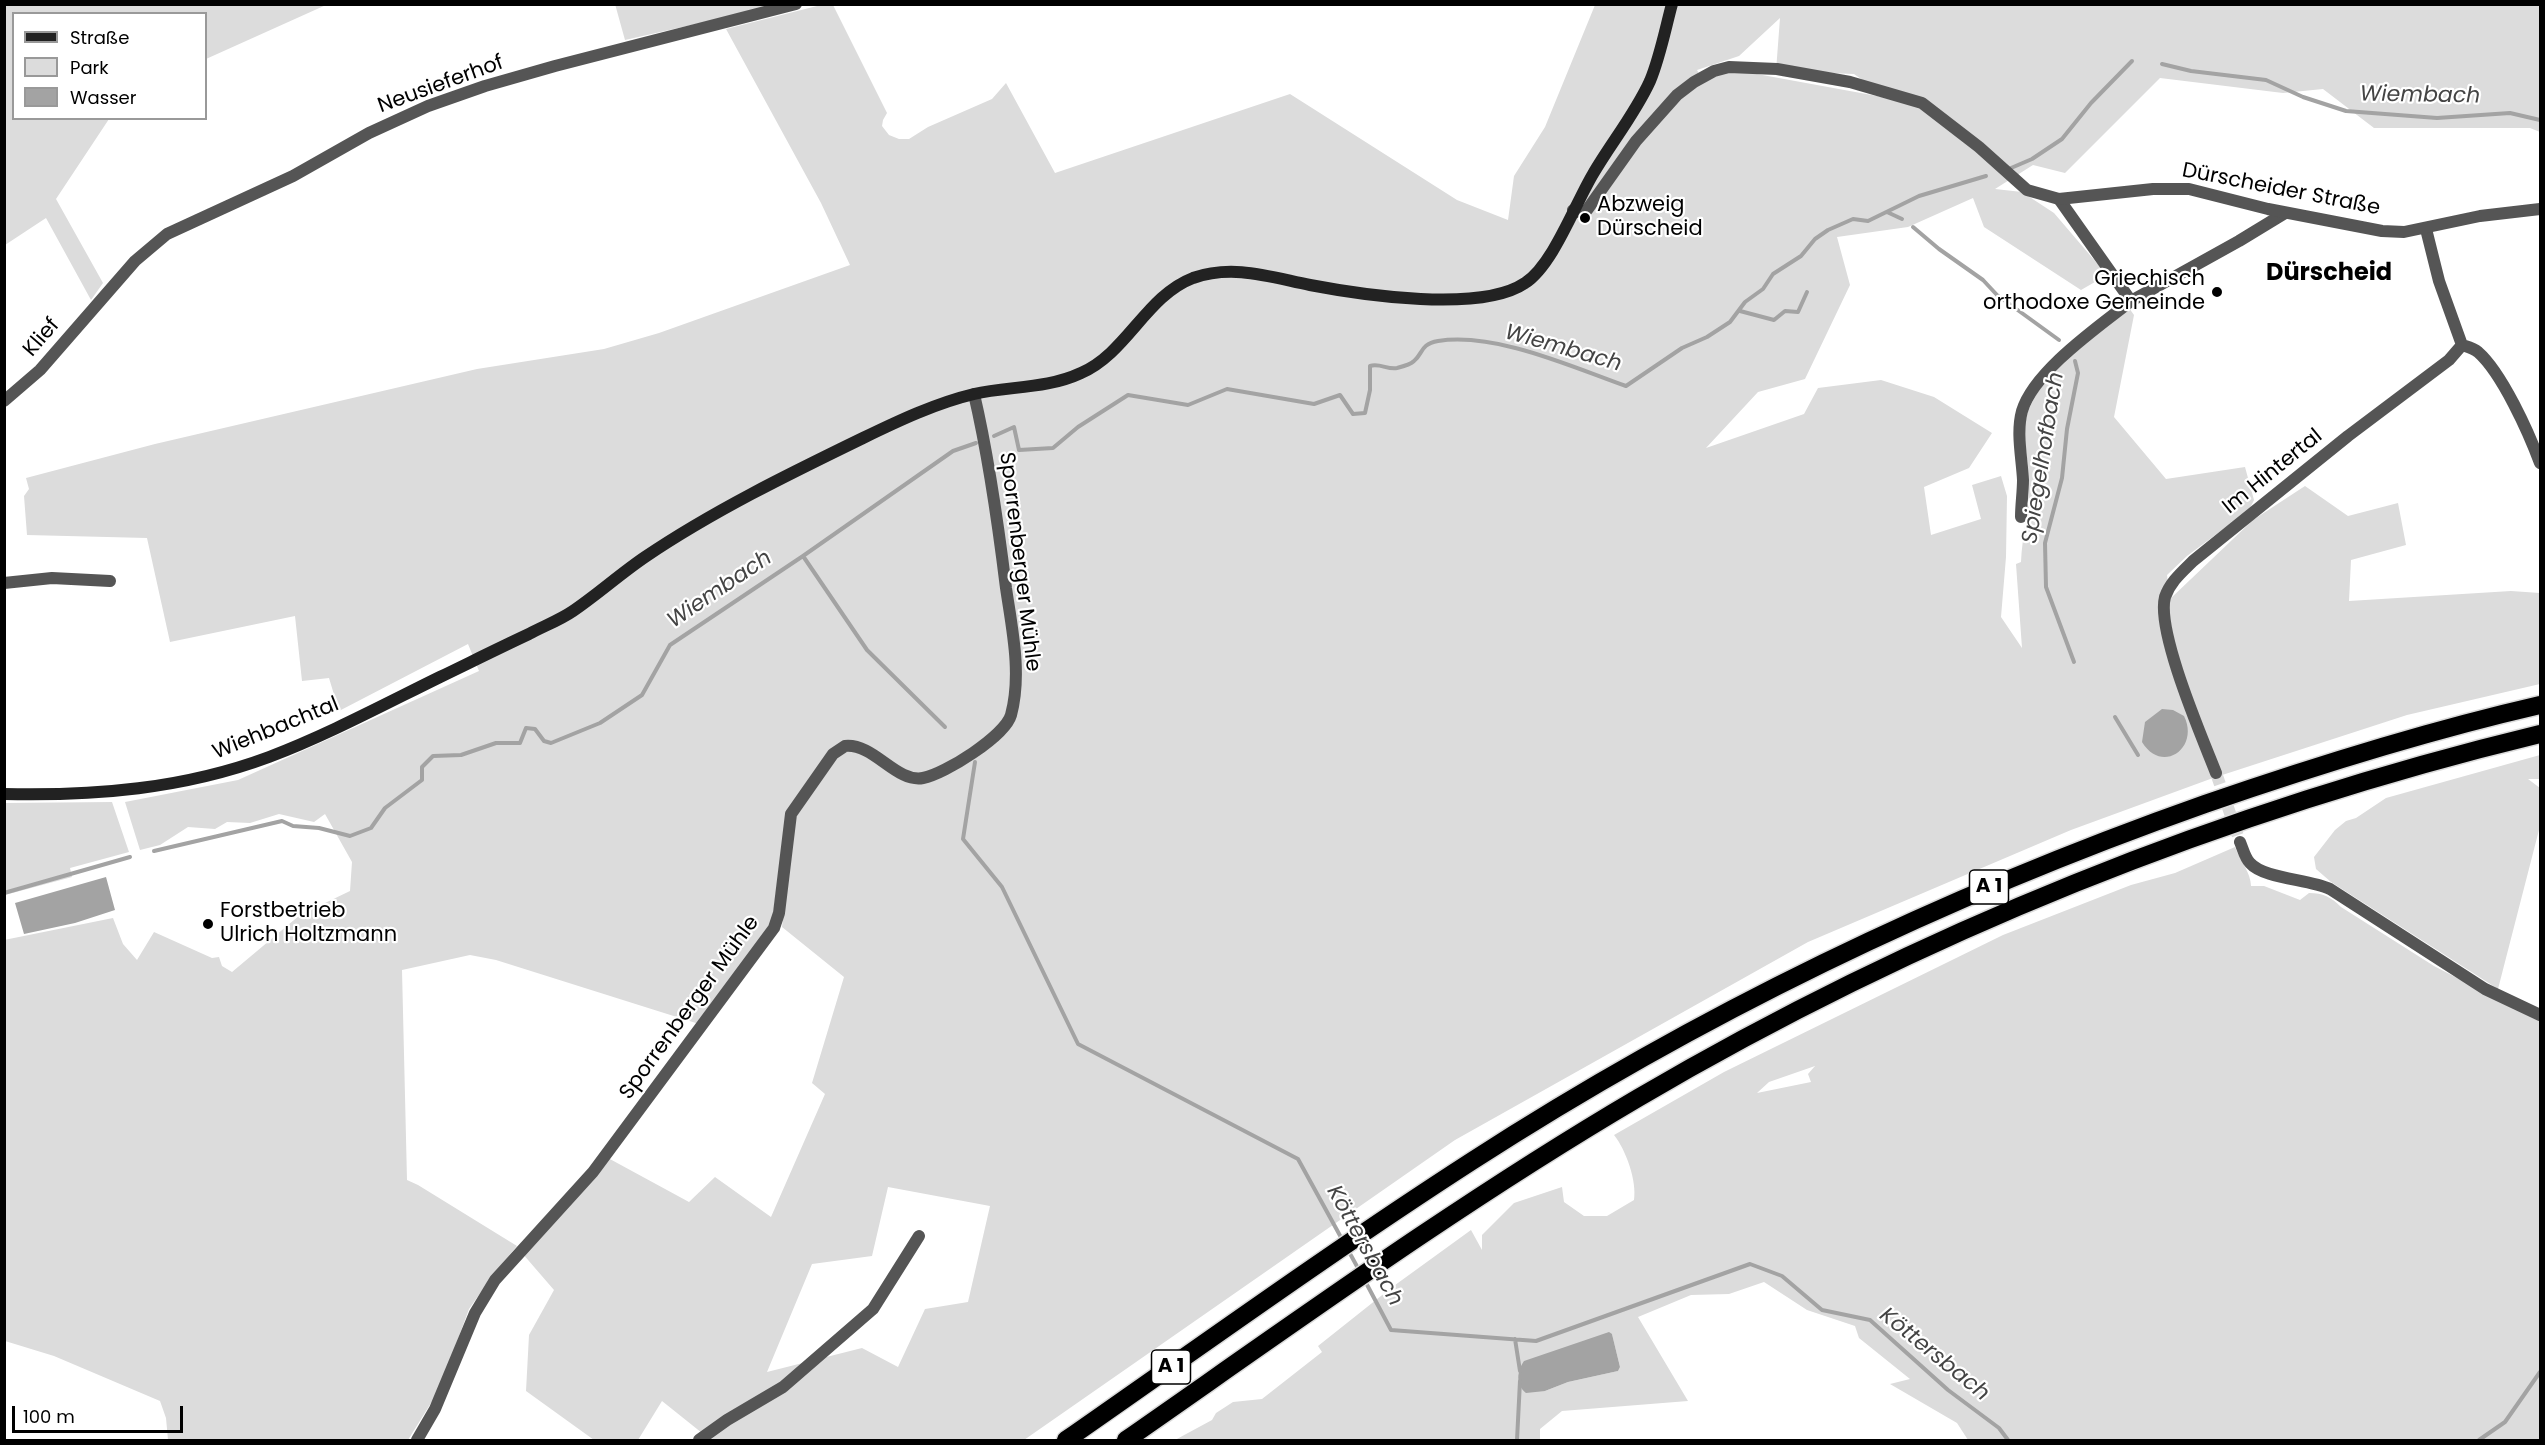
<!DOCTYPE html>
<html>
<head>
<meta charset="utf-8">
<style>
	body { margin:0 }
	#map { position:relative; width:2545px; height:1445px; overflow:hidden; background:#fff; font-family:Poppins,sans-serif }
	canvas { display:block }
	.frame { position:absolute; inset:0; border:6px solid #000; pointer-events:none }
	.legend { position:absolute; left:12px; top:12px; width:195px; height:108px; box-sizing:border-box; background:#fff; border:2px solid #999; margin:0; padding:8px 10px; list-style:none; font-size:18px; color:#000 }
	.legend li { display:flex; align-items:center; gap:12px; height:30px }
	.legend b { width:30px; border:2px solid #999 }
	.scale { position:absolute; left:12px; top:1406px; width:171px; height:27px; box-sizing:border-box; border:3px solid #000; border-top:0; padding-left:8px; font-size:18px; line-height:21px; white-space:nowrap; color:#000; -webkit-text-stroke:4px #fff; paint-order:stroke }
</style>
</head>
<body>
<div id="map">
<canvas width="2545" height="1445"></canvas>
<div class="frame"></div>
<ul class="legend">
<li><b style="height:8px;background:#222"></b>Straße</li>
<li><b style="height:16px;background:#dcdcdc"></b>Park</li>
<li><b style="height:16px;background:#a3a3a3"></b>Wasser</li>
</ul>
<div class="scale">100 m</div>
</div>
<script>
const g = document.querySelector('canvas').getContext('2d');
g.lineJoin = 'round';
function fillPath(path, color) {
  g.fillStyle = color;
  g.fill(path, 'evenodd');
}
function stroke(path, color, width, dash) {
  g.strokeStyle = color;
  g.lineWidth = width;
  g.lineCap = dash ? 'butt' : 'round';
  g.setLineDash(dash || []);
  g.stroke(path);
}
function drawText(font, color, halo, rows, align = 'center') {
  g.font = font + ' Poppins,sans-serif';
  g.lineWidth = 4.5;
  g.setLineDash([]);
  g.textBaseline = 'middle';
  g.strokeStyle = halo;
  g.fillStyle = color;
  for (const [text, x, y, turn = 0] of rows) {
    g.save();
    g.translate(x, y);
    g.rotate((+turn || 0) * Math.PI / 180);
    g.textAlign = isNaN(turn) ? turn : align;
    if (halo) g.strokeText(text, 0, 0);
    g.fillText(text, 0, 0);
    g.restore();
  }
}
fillPath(new Path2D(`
	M 5,4 L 326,4 L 326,5 L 206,59 L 206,14 L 14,14 L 14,118 L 109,119 L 56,199 L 103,283 L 91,300 L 46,218 L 5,245 Z
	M 615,4 L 780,5 L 625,40 Z
	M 821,5 L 833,5 L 887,113 L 883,120 L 882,126 L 889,135 L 899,139 L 909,139 L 928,127 L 992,99 L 1006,83 L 1055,173 L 1290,94 L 1457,200 L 1508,220 L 1514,176 L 1545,127 L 1595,5 L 2540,5 L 2540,132 L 2530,128 L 2374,128 L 2323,89 L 2283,93 L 2160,78 L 2065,173 L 2033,165 L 1995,189 L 2022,192 L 2054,213 L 2107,275 L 2081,290 L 1984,227 L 1973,198 L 1908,227 L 1837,237 L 1850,285 L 1805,379 L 1758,392 L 1706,448 L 1804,414 L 1818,388 L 1881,380 L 1934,397 L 1992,433 L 1969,468 L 1924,487 L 1931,535 L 1981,519 L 1972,485 L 2001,476 L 2007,496 L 2006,557 L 2001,617 L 2022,648 L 2016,564 L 2021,562 C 2022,537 2029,511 2029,485 C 2030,461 2020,436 2028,412 C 2042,371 2096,336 2129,308 L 2134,315 L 2114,417 L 2166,479 L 2245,467 L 2254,500 L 2249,510 L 2187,556 L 2167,575 L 2170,599 L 2253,520 L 2305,486 L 2348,516 L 2398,503 L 2406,545 L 2351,560 L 2349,601 L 2511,591 L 2540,593 L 2540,684 L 2407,715 L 2213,778 L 2071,830 L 1808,942 L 1455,1140 L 1024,1440 L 705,1440 L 707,1437 L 662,1401 L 638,1440 L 594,1440 L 526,1391 L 529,1335 L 554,1290 L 522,1253 L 608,1158 L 689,1202 L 715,1177 L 771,1217 L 825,1094 L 812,1083 L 844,977 L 782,927 L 796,817 L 839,744 L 786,814 L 772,923 L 699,1024 L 496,960 L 470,955 L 402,970 L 407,1180 L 418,1185 L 517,1246 L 495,1272 L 469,1309 L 439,1390 L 408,1440 L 168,1440 L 166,1418 L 160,1401 L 54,1356 L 5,1341 L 4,940 L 113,918 L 123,944 L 137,960 L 154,932 L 212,958 L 219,957 L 222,966 L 232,972 L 300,915 L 350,891 L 352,862 L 325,814 L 314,822 L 279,814 L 250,823 L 227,822 L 215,829 L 188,827 L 160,845 L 140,850 L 125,802 L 238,780 L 479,671 L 468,644 L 339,711 L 329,678 L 302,681 L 295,616 L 170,642 L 147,538 L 27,535 L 24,496 L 29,489 L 26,478 L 155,444 L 477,369 L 604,349 L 659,333 L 850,265 L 821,203 L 726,29 ZM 1780,18 L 1776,71 L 1854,74 L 1888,98 L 1746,72 L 1723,73 L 1703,81 L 1697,70 L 1739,56 ZM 888,1187 L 990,1206 L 968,1302 L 925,1309 L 898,1367 L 862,1348 L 767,1372 L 812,1264 L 872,1256 Z
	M 2540,755 L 2540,779 L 2528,779 L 2540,788 L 2540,826 L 2498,989 L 2331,882 L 2316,869 L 2314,857 L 2335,830 L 2346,821 L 2356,818 L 2386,798 Z
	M 112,802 L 129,852 L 70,868 L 72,877 L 5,895 L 5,803 Z
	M 2235,847 C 2240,860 2251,873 2251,886 L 2264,886 L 2300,900 L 2309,893 C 2323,893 2331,897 2341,907 L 2434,966 L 2540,1021 L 2540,1440 L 1968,1440 L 1957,1423 L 1890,1384 L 1910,1379 L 1859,1338 L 1855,1326 L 1807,1310 L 1764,1282 L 1729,1294 L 1691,1295 L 1638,1317 L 1688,1401 L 1562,1411 L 1540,1429 L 1540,1440 L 1175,1440 L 1212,1420 L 1216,1413 L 1233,1402 L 1262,1399 L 1322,1352 L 1318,1346 L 1391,1288 L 1471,1230 L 1482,1250 L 1482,1235 L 1514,1203 L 1562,1187 L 1564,1202 L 1584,1216 L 1607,1216 L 1634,1200 C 1637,1181 1626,1150 1614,1135 L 1724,1072 L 2003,935 L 2131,885 L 2175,873 ZM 1815,1066 L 1808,1074 L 1811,1082 L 1757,1093 L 1769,1082 ZM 1612,1334 L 1620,1367 L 1618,1371 L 1568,1382 L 1545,1391 L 1522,1389 L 1518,1382 L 1519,1368 Z`), '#dcdcdc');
fillPath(new Path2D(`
	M 2162,709 L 2173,710 L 2184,716 C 2200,748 2162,775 2142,742 L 2145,722 Z
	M 106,877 L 115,910 L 75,923 L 24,934 L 15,903 Z
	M 1609,1332 L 1612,1334 L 1620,1367 L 1618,1371 L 1568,1382 L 1545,1391 L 1526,1393 C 1515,1384 1517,1371 1524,1361 Z`), '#a3a3a3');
stroke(new Path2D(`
	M 2162,64 L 2191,71 L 2266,80 L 2303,97 L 2346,111 L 2437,118 L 2510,113 L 2540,120
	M 2011,168 L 2032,159 L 2062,139 L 2091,103 L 2132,61
	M 1887,212 L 1902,219
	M 1913,227 L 1939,249 L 1983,280 L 1997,295 L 2059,340
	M 1740,311 L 1774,320 L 1785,311 L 1798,312 L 1807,292
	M 994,436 L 1014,427 L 1019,450 L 1053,448 L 1078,427 L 1128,395 L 1188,405 L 1227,389 L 1314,404 L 1340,395 L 1353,414 L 1365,413 L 1370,390 L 1370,366 C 1380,363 1388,370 1397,368 C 1401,367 1411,364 1414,361 C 1423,354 1420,344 1438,341 C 1496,332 1572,367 1626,386 L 1682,348 L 1707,337 L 1730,322 L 1745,302 L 1763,289 L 1773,274 L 1801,256 L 1815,239 L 1828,230 L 1853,219 L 1868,221 L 1919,196 L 1986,176
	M 803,556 L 867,650 L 945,727
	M 2074,662 L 2046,587 L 2045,543 L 2062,478 L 2067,429 L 2078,373 L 2075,361
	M 2115,717 L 2138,755
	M 975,762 L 963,839 L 1002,887 L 1078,1044 L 1298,1159 L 1343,1241
	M 154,851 L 282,821 L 293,826 L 319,828 L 350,836 L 371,828 L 385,808 L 422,780 L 422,767 L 433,756 L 461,755 L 496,743 L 520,743 L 526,728 L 535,729 L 544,741 L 551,743 L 600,723 L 642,695 L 670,645 L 803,556 L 953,451 L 976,443
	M 4,893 L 130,857
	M 1348,1250 L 1359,1270
	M 1364,1279 L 1391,1330 L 1536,1341 L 1750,1264 L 1782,1276 L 1822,1310 L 1870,1320 L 1948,1390 L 1999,1428 L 2008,1440
	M 1515,1339 L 1520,1371
	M 1517,1440 L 1520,1381
	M 2479,1440 L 2505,1422 L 2540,1372`), '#a3a3a3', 4);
stroke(new Path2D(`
	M 2216,773 L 2240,842`), '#d9d9d9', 12, [12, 6]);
const motorway = new Path2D(`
	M 1066,1440 C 1201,1346 1334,1250 1472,1161 C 1701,1013 1947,895 2205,804 C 2315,766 2427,731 2540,705
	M 1126,1440 C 1294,1323 1461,1202 1638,1098 C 1917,934 2225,810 2540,734`);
stroke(motorway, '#dbdbdb', 21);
stroke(new Path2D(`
	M 2059,199 L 2131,301 L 2239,241 L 2285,213
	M 2426,229 L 2439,281 L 2462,345
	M 2462,345 C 2468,347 2473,348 2478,352 C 2502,373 2529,433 2540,463
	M 4,401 L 40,370 L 135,261 L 167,234 L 293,176 L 369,133 L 428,106 L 485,86 L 555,66 L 796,4
	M 2021,517 C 2021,505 2023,492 2023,480 C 2022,458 2016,433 2022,411 C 2034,371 2098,327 2131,301
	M 4,583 L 52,578 L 110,581
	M 2216,773 C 2202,737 2156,631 2165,597 C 2170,582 2182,572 2193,561 L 2348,436 L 2449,360 L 2462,345
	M 2240,842 C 2243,849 2245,858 2250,863 C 2264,879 2309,879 2330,889 L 2485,989 L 2540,1015
	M 417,1440 L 435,1409 L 475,1313 L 495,1280 L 593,1172 L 774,928 L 779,913 L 791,814 L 833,754 L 845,746 C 874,743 896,783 923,778 C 945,774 1005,736 1011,715 C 1022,674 1012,629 1006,588 C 998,523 989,458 974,394
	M 699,1440 L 727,1420 L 783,1387 L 873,1309 L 919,1236`), '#555', 12);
stroke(new Path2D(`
	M 1573,210 L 1579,212 L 1587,210 L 1636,141 L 1677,95 L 1694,82 L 1714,71 L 1729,67 L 1777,69 L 1850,82 L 1922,103 L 1979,147 L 2027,190 L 2059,199 L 2153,189 L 2189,189 L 2268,209 L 2382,231 L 2404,232 L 2480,216 L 2540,209`), '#555', 12);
stroke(new Path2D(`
	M 4,794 C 95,796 183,789 269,757 C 327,735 383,705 440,677 C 469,663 499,648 529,634 C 544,626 560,620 573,611 C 598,594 620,574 645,557 C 713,511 789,474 863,438 C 898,421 936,403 974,394 C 1009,386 1047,389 1081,373 C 1127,353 1146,296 1193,278 C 1233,264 1270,277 1310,285 C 1362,295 1481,313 1525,283 C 1553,265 1575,204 1593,174 C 1611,143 1635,114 1650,81 C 1660,57 1665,30 1672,4`), '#222', 12);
stroke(motorway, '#000', 18);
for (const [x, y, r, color] of [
	[1585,218,6,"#000"],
	[2217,292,6,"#000"],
	[208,924,6,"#000"]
]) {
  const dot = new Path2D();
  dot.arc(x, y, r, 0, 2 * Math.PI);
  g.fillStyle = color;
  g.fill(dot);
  stroke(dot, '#fff', 2);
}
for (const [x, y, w] of [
	[1989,887,39],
	[1171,1367,39]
]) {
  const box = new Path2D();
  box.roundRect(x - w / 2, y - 17, w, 34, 4.5);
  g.fillStyle = '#fff';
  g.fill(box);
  stroke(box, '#000', 1.5);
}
drawText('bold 20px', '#000', null, [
	["A 1",1989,887],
	["A 1",1171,1367]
]);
drawText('21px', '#000', '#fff', [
	["Neusieferhof",441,85,-20],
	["Dürscheider Straße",2281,190,11],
	["Klief",42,338,-49],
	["Im Hintertal",2273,472,-39],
	["Sporrenberger Mühle",1019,562,83],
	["Wiehbachtal",276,729,-22],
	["Sporrenberger Mühle",690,1008,-54]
]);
drawText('21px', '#000', '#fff', [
	["Abzweig",1597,206],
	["Dürscheid",1597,230],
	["Griechisch",2205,280,"right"],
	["orthodoxe Gemeinde",2205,304,"right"],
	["Forstbetrieb",220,912],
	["Ulrich Holtzmann",220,936]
], 'left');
drawText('italic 22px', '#444', '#fff', [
	["Wiembach",2420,96,1],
	["Wiembach",1563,349,16],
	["Spiegelhofbach",2044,458,-81],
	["Wiembach",720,590,-34],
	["Köttersbach",1364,1246,61],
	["Köttersbach",1934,1355,39]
]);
drawText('bold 24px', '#000', '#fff', [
	["Dürscheid",2329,274]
]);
</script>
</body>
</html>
